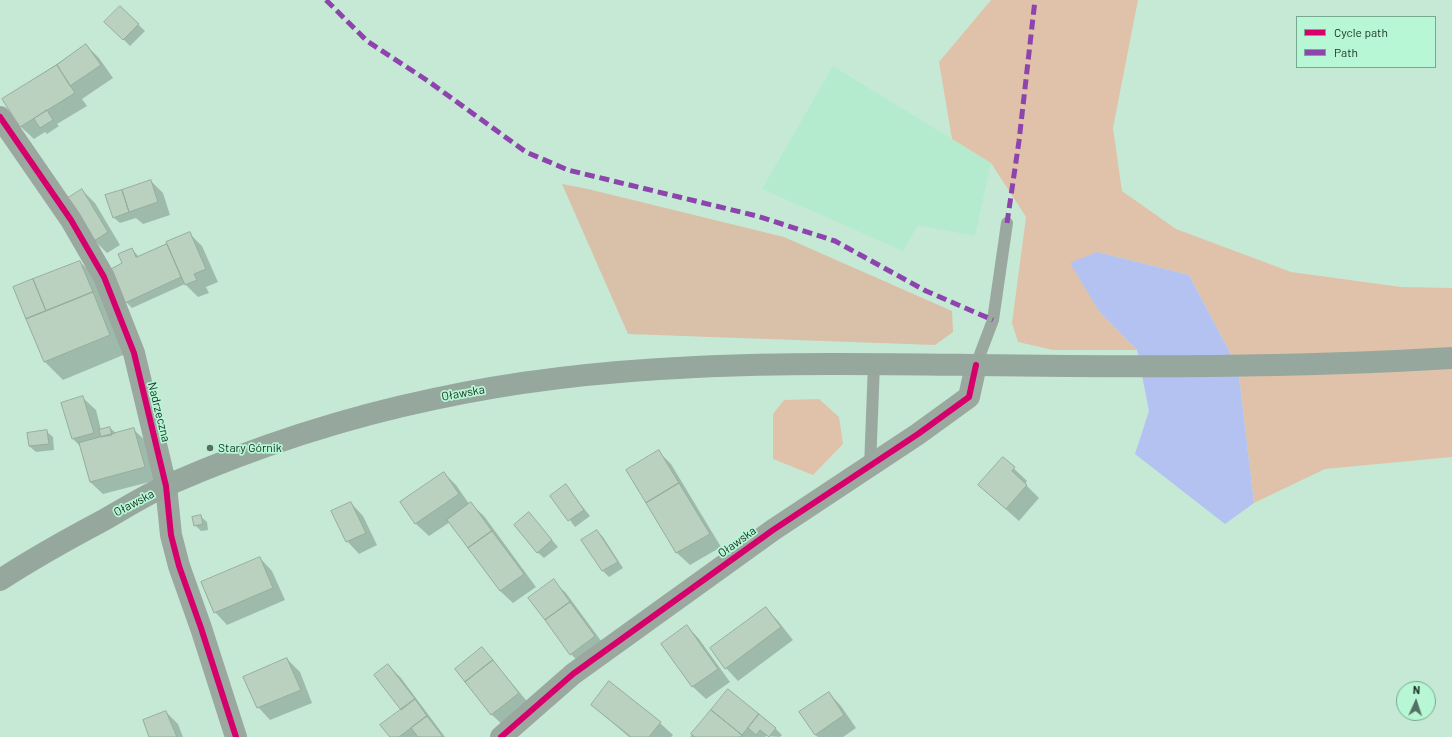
<!DOCTYPE html>
<html>
<head>
<meta charset="utf-8">
<style>
	body { margin:0 }
	#map { position:relative; width:1452px; height:737px; overflow:hidden; background:#c6e9d6; font-family:Barlow,sans-serif }
	canvas { display:block }
	.legend { position:absolute; left:1296px; top:16px; width:140px; height:52px; box-sizing:border-box; background:#b8f7d5; border:1px solid #78a88f; margin:0; padding:5px 7px; list-style:none; font-size:12px; color:#183125 }
	.legend li { display:flex; align-items:center; gap:8px; height:20px }
	.legend b { width:20px; border:1px solid #78a88f }
	.north { position:absolute; left:1396px; top:681px; width:40px; height:40px; box-sizing:border-box; background:#b8f7d5; border:1px solid #78a88f; border-radius:50%; rotate:3deg; font-size:11px; font-weight:700; line-height:16px; text-align:center; color:#183125 }
	.north::after { content:''; display:block; margin:auto; width:14px; height:18px; background:#557163; clip-path:polygon(50% 0,100% 100%,50% 72%,0 100%) }
</style>
</head>
<body>
<div id="map">
<canvas width="1452" height="737"></canvas>
<ul class="legend">
<li><b style="height:5px;background:#d6006c"></b>Cycle path</li>
<li><b style="height:5px;background:#8e44ad"></b>Path</li>
</ul>
<div class="north">N</div>
</div>
<script>
const g = document.querySelector('canvas').getContext('2d');
g.lineJoin = 'round';
function fillPath(path, color) {
  g.fillStyle = color;
  g.fill(path, 'evenodd');
}
function stroke(path, color, width, dash) {
  g.strokeStyle = color;
  g.lineWidth = width;
  g.lineCap = dash ? 'butt' : 'round';
  g.setLineDash(dash || []);
  g.stroke(path);
}
function drawText(font, color, halo, rows, align = 'center') {
  g.font = font + ' Barlow,sans-serif';
  g.lineWidth = 3.5;
  g.setLineDash([]);
  g.textBaseline = 'middle';
  g.strokeStyle = halo;
  g.fillStyle = color;
  for (const [text, x, y, turn = 0] of rows) {
    g.save();
    g.translate(x, y);
    g.rotate((+turn || 0) * Math.PI / 180);
    g.textAlign = isNaN(turn) ? turn : align;
    if (halo) g.strokeText(text, 0, 0);
    g.fillText(text, 0, 0);
    g.restore();
  }
}
fillPath(new Path2D(`
	M 833,66 L 991,163 L 975,236 L 918,225 L 903,251 L 762,189 Z`), '#b4ebce');
fillPath(new Path2D(`
	M 562,184 L 588,189 L 784,237 L 952,311 L 953,332 L 935,345 L 628,334 Z`), '#d9c0a8');
fillPath(new Path2D(`
	M 991,0 L 1138,0 L 1113,128 L 1122,191 L 1176,229 L 1291,272 L 1401,287 L 1452,288 L 1452,457 L 1325,469 L 1254,503 L 1238,368 L 1189,275 L 1097,252 L 1099,311 L 1137,350 L 1053,350 L 1018,342 L 1012,323 L 1026,217 L 991,163 L 952,139 L 939,62 Z
	M 819,399 L 839,417 L 843,444 L 813,475 L 773,459 L 773,414 L 784,400 Z`), '#dfc2a9');
fillPath(new Path2D(`
	M 1097,252 L 1189,275 L 1238,368 L 1254,503 L 1225,524 L 1135,454 L 1149,411 L 1137,350 L 1099,311 L 1070,263 Z`), '#b4c2f1');
fillPath(new Path2D(`
	M 120,7 L 145,31 L 130,46 L 106,22 Z
	M 86,45 L 99,58 L 113,78 L 82,99 L 87,106 L 57,124 L 59,126 L 47,134 L 45,132 L 34,139 L 21,127 L 4,99 Z
	M 151,181 L 163,193 L 170,215 L 143,224 L 136,218 L 120,223 L 113,217 Z
	M 82,190 L 95,203 L 120,245 L 107,253 L 95,241 Z
	M 189,233 L 202,246 L 218,282 L 206,287 L 209,293 L 198,297 L 185,284 L 132,308 L 126,302 L 123,263 L 132,249 L 139,257 Z
	M 80,262 L 93,274 L 128,353 L 63,380 L 45,362 Z
	M 83,398 L 96,410 L 101,430 L 110,428 L 117,434 L 134,430 L 147,442 L 157,480 L 103,494 L 90,482 L 81,447 L 73,439 Z
	M 46,431 L 53,437 L 54,450 L 36,452 L 29,446 Z
	M 659,452 L 671,464 L 721,547 L 690,565 L 677,553 L 628,470 Z
	M 1003,458 L 1027,481 L 1025,484 L 1039,498 L 1019,521 L 992,497 Z
	M 444,473 L 456,485 L 470,505 L 471,504 L 484,516 L 536,587 L 513,603 L 500,591 L 450,522 L 429,536 L 416,524 L 401,502 Z
	M 566,486 L 590,516 L 575,527 L 552,496 Z
	M 351,503 L 363,516 L 377,545 L 359,554 L 347,541 Z
	M 529,513 L 558,547 L 544,558 L 537,552 Z
	M 200,516 L 207,522 L 208,530 L 201,531 L 195,525 Z
	M 597,531 L 603,537 L 623,568 L 609,577 L 603,571 L 583,540 Z
	M 260,558 L 272,571 L 285,600 L 227,625 L 215,612 Z
	M 553,581 L 566,593 L 607,649 L 583,667 L 571,654 L 530,598 Z
	M 766,608 L 778,621 L 793,640 L 738,681 L 726,668 Z
	M 687,626 L 699,639 L 730,682 L 706,699 L 693,687 L 662,644 Z
	M 287,659 L 300,672 L 312,703 L 270,720 L 258,707 Z
	M 388,665 L 401,678 L 445,737 L 391,737 L 402,710 Z
	M 499,668 L 531,706 L 505,727 L 492,715 L 456,669 Z
	M 728,690 L 776,729 L 782,735 L 780,737 L 766,736 L 765,737 L 690,737 Z
	M 829,693 L 841,706 L 856,728 L 843,737 L 818,737 L 815,735 Z
	M 592,705 L 660,723 L 673,735 L 671,737 L 629,737 Z
	M 166,712 L 178,724 L 183,737 L 150,737 Z`), '#0003');
const building = new Path2D(`
	M 120,6 L 139,24 L 123,40 L 104,22 Z
	M 86,44 L 101,65 L 70,86 L 57,65 Z
	M 57,65 L 75,93 L 20,127 L 2,99 Z
	M 47,110 L 53,120 L 40,128 L 34,119 Z
	M 151,180 L 158,202 L 129,212 L 122,190 Z
	M 82,189 L 108,232 L 94,241 L 68,198 Z
	M 122,190 L 129,212 L 113,218 L 105,195 Z
	M 190,232 L 206,269 L 194,274 L 197,280 L 185,285 L 166,242 Z
	M 167,244 L 181,277 L 125,303 L 111,269 L 122,263 L 118,254 L 132,248 L 136,257 Z
	M 80,261 L 93,292 L 46,311 L 33,279 Z
	M 33,279 L 46,311 L 26,319 L 13,287 Z
	M 93,292 L 110,335 L 44,362 L 26,319 Z
	M 83,396 L 94,433 L 72,439 L 61,403 Z
	M 110,427 L 112,435 L 101,437 L 99,430 Z
	M 134,428 L 145,467 L 90,482 L 79,443 Z
	M 47,430 L 49,444 L 29,446 L 27,433 Z
	M 659,450 L 679,483 L 646,503 L 626,470 Z
	M 1003,457 L 1015,467 L 1012,471 L 1027,485 L 1006,509 L 978,485 Z
	M 444,472 L 459,494 L 415,524 L 400,502 Z
	M 679,483 L 710,534 L 676,553 L 646,503 Z
	M 566,484 L 584,510 L 568,521 L 550,496 Z
	M 351,502 L 366,533 L 346,542 L 331,511 Z
	M 471,502 L 492,531 L 468,548 L 447,520 Z
	M 529,512 L 552,540 L 537,553 L 514,525 Z
	M 201,515 L 203,524 L 194,526 L 192,517 Z
	M 597,530 L 618,562 L 602,571 L 581,540 Z
	M 492,531 L 524,574 L 500,591 L 468,548 Z
	M 260,557 L 273,588 L 214,613 L 201,582 Z
	M 554,579 L 570,602 L 545,620 L 528,598 Z
	M 570,602 L 595,636 L 570,655 L 545,620 Z
	M 766,607 L 781,627 L 725,669 L 710,648 Z
	M 687,625 L 718,669 L 692,687 L 661,644 Z
	M 482,647 L 493,660 L 465,682 L 455,669 Z
	M 287,658 L 301,690 L 257,708 L 243,677 Z
	M 493,660 L 519,693 L 491,715 L 465,682 Z
	M 388,664 L 415,699 L 401,710 L 374,675 Z
	M 609,681 L 661,722 L 649,737 L 631,737 L 591,705 Z
	M 728,689 L 759,714 L 742,735 L 711,710 Z
	M 829,692 L 844,715 L 815,735 L 799,712 Z
	M 415,699 L 427,716 L 399,737 L 390,737 L 380,725 Z
	M 711,710 L 742,735 L 740,737 L 695,737 L 691,734 Z
	M 166,711 L 177,737 L 149,737 L 143,720 Z
	M 759,714 L 776,728 L 769,737 L 760,730 L 756,735 L 748,728 Z
	M 427,716 L 443,737 L 418,737 L 411,728 Z`);
fillPath(building, '#bad1c0');
stroke(building, '#96ac9b', 1);
stroke(new Path2D(`
	M 976,365 L 993,320 L 1007,223
	M 870,467 L 874,364`), '#9ba8a0', 12);
stroke(new Path2D(`
	M 0,117 L 71,220 L 104,277 L 134,353 L 166,486 L 171,535 L 179,566 L 201,628 L 236,737
	M 501,737 L 573,674 L 773,530 L 918,434 L 969,397 L 976,365`), '#9ba8a0', 22);
stroke(new Path2D(`
	M 0,580 C 34,558 68,539 104,520 C 125,508 147,494 170,484 C 255,447 343,418 434,399 C 610,360 793,363 972,365 C 1132,367 1292,368 1452,358`), '#96a79d', 22);
stroke(new Path2D(`
	M 326,0 L 367,41 L 428,81 L 526,152 L 568,170 L 757,216 L 835,241 L 926,291 L 993,320
	M 1007,223 L 1019,141 L 1035,0`), '#8e44ad', 5, [10, 5]);
stroke(new Path2D(`
	M 0,117 L 71,220 L 104,277 L 134,353 L 166,486 L 171,535 L 179,566 L 201,628 L 236,737
	M 501,737 L 573,674 L 773,530 L 918,434 L 969,397 L 976,365`), '#d6006c', 6);
for (const [x, y, r, color] of [
	[210,448,4,"#557163"]
]) {
  const dot = new Path2D();
  dot.arc(x, y, r, 0, 2 * Math.PI);
  g.fillStyle = color;
  g.fill(dot);
  stroke(dot, '#b8f7d5', 1.5);
}
drawText('12px', '#183125', '#b8f7d5', [
	["Oławska",463,393,-10],
	["Nadrzeczna",159,412,76],
	["Oławska",134,503,-28],
	["Oławska",737,542,-36]
]);
drawText('12px', '#183125', '#b8f7d5', [
	["Stary Górnik",218,448]
], 'left');
</script>
</body>
</html>
